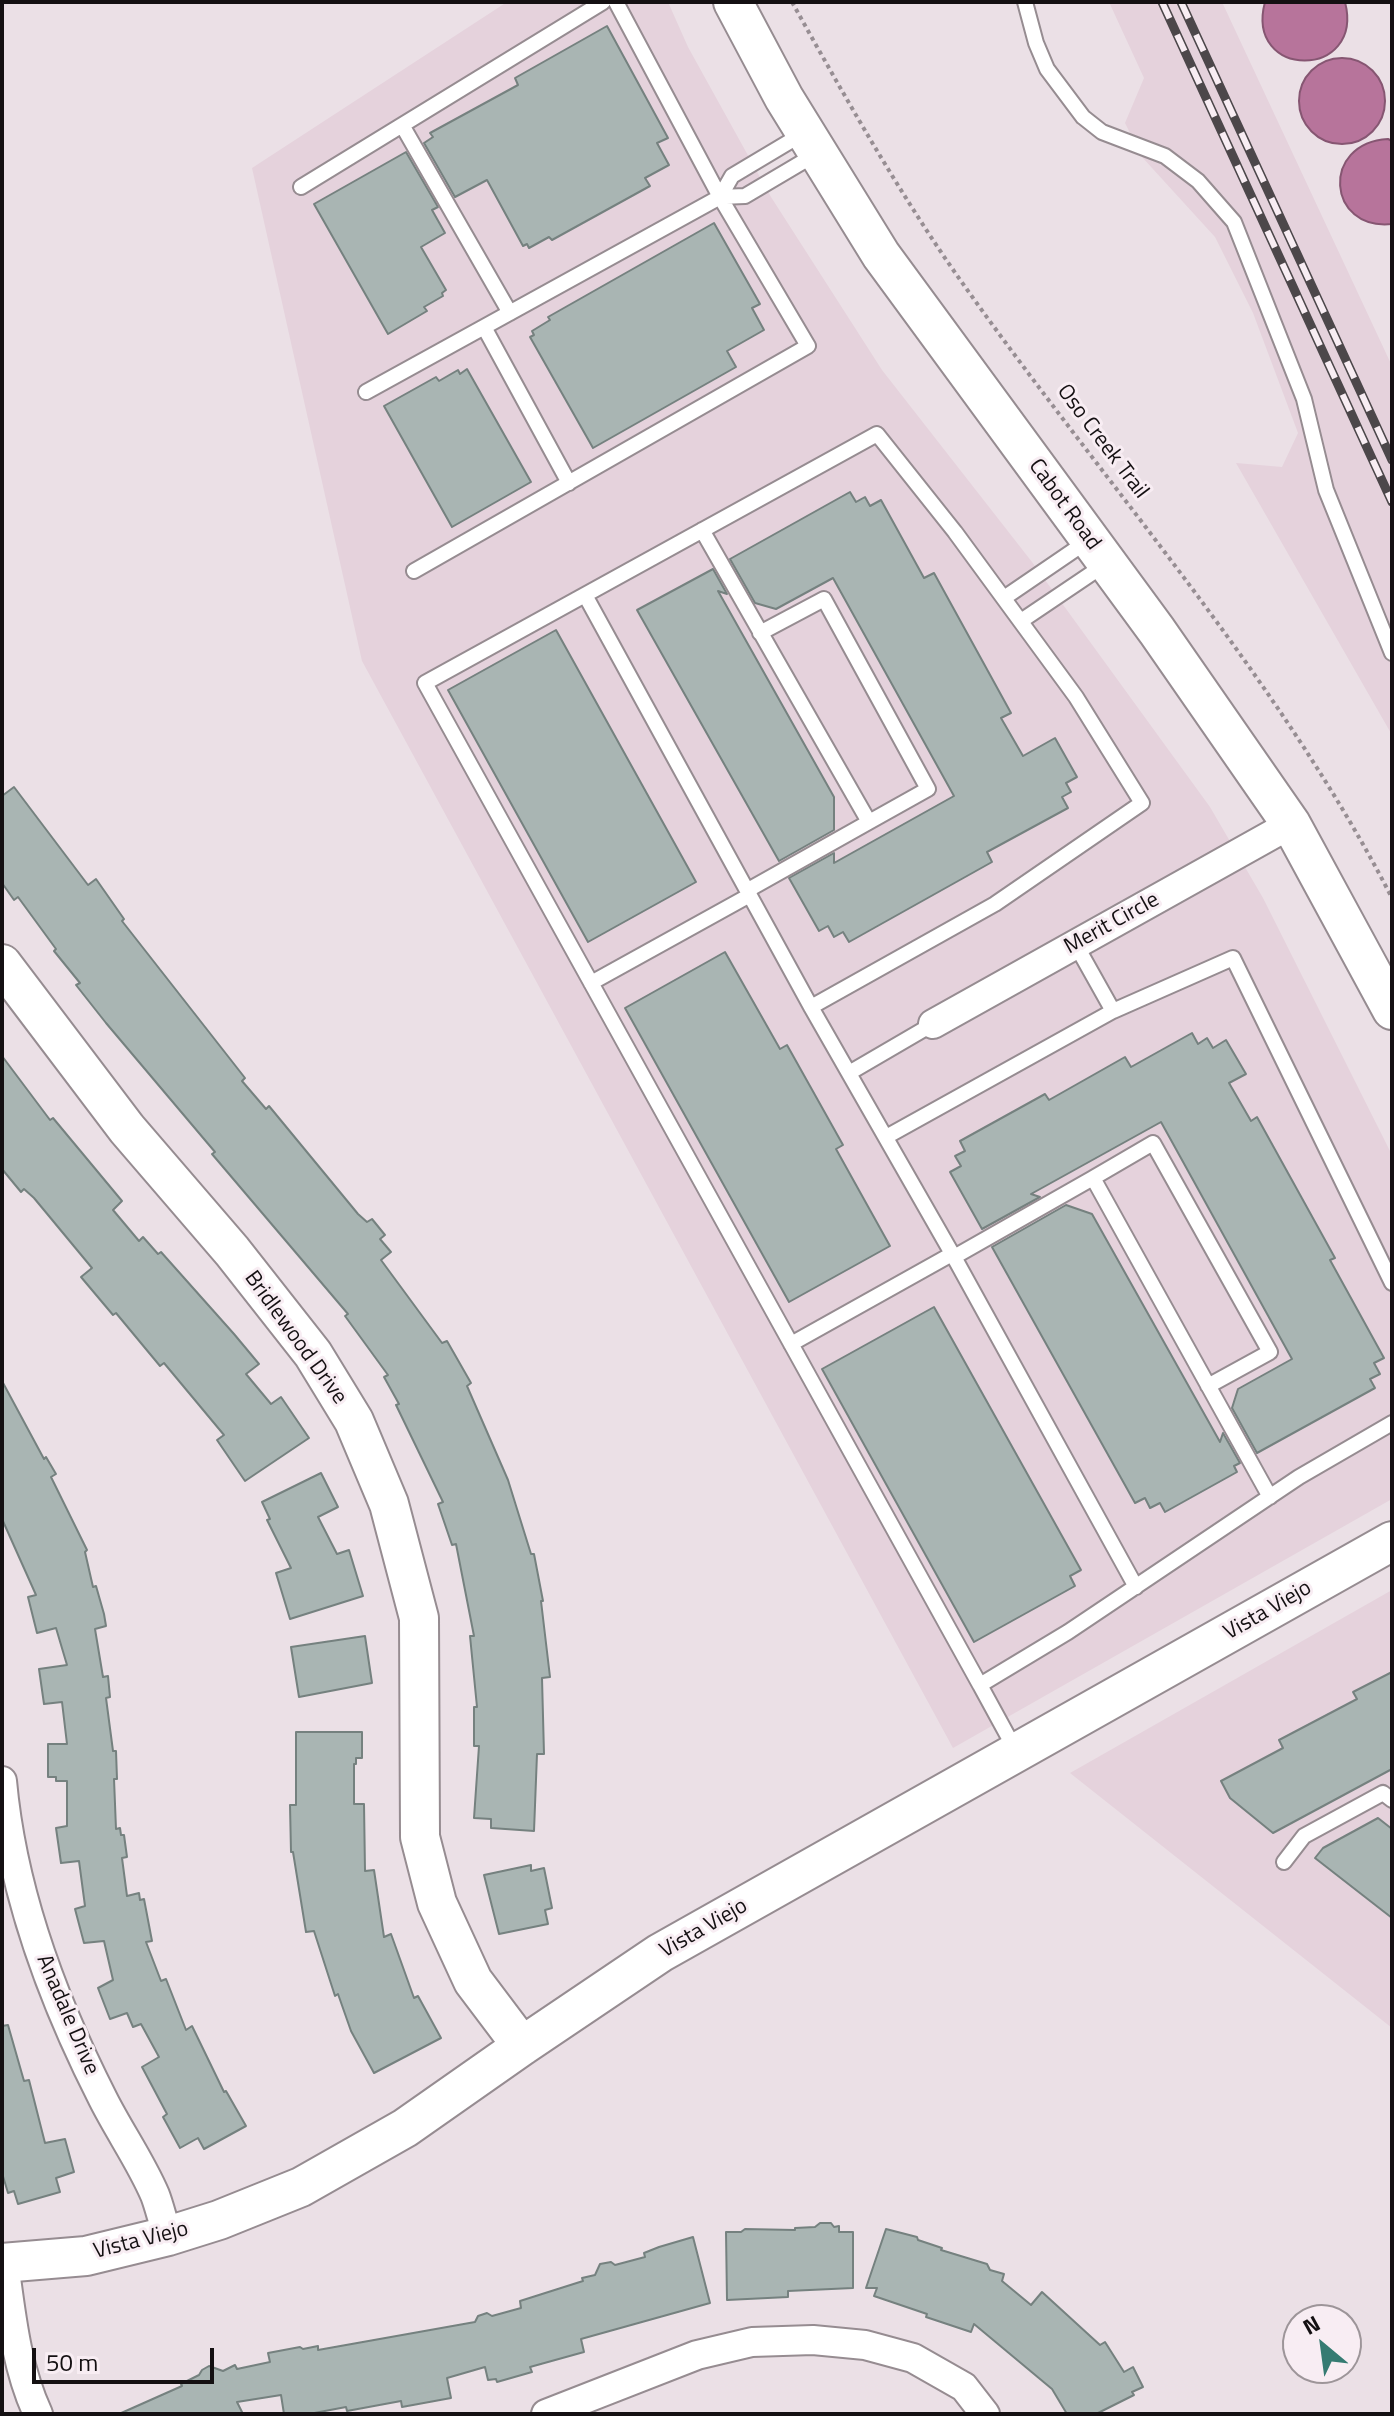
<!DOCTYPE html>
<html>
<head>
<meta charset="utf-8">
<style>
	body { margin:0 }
	#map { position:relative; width:1394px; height:2416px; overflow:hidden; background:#ebe0e6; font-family:"Titillium Web",sans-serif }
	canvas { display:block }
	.frame { position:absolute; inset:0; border:4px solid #141012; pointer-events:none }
	.north { position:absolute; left:1282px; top:2304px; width:80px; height:80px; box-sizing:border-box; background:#f8edf3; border:2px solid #9d9599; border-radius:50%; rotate:331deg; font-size:22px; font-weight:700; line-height:32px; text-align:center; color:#141012 }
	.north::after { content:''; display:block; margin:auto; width:28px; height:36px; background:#357b72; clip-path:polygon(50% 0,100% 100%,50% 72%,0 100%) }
	.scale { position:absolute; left:32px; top:2348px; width:182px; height:36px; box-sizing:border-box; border:4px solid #141012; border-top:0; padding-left:10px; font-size:24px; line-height:28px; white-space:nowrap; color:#141012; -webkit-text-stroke:6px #f8edf3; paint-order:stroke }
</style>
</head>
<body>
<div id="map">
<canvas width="1394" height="2416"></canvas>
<div class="frame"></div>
<div class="north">N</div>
<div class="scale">50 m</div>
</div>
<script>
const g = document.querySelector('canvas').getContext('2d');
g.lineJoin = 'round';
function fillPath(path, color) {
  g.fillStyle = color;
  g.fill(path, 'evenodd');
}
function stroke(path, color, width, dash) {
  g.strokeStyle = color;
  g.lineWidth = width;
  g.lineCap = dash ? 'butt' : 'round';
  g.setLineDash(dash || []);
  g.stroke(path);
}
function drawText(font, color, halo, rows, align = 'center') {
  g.font = font + ' "Titillium Web",sans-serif';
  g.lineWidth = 6;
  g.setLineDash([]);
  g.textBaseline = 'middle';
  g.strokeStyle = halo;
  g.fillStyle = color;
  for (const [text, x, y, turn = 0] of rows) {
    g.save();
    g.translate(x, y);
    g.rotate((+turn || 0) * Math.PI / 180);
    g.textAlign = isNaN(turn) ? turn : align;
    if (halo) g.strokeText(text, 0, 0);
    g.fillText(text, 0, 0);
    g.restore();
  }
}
fillPath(new Path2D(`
	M 507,2 L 668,2 L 688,47 L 771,197 L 882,370 L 1032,562 L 1210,807 L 1263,898 L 1392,1155 L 1392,1499 L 953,1748 L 362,661 L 252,168 Z
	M 1109,2 L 1222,2 L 1392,366 L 1392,735 L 1236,463 L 1282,467 L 1298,433 L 1253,313 L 1215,237 L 1142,157 L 1125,123 L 1144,78 Z
	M 1392,1590 L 1392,2028 L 1070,1773 Z`), '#e5d2dc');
const water = new Path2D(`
	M 1265,2 L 1345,2 C 1365,80 1244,80 1265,2 Z
	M1299 101a43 43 0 1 1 86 0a43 43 0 1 1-86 0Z
	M 1388,139 L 1392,141 L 1392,224 C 1327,231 1320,143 1388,139 Z`);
fillPath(water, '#b7749b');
stroke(water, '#865672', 2);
const building = new Path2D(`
	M 607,26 L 668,138 L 657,143 L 669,165 L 645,178 L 650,186 L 552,240 L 549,237 L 529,248 L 527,244 L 523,246 L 487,180 L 455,197 L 424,143 L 433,137 L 430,133 L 518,85 L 515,78 Z
	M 406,152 L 438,207 L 432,210 L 445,233 L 421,247 L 446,290 L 442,293 L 443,296 L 424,307 L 427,311 L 388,334 L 314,204 Z
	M 714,223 L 760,304 L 752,308 L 764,330 L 727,351 L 736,367 L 593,448 L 530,337 L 534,335 L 532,331 L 550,320 L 548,317 Z
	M 467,369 L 531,482 L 452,527 L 384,406 L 436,377 L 439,381 L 458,370 L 460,374 Z
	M 850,492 L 856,502 L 865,497 L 870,506 L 881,500 L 924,578 L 934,573 L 1011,713 L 1001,718 L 1023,756 L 1055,738 L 1077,777 L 1066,783 L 1071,792 L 1062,797 L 1068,808 L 987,852 L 992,862 L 849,942 L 843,932 L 834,937 L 828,926 L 819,931 L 789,878 L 834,853 L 834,863 L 954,796 L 833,578 L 776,609 L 755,603 L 730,559 Z
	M 713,569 L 727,594 L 718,591 L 834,797 L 834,830 L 779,861 L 637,610 Z
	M 556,630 L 696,882 L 588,942 L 448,690 Z
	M 14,787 L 88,885 L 96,879 L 124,919 L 122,921 L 245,1078 L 242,1081 L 266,1109 L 269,1106 L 358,1214 L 367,1222 L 372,1219 L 385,1235 L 380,1239 L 391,1252 L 381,1260 L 442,1343 L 447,1341 L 471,1383 L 467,1386 L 508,1480 L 531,1554 L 534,1554 L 543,1601 L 541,1601 L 550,1677 L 542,1678 L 544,1754 L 537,1754 L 534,1831 L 491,1828 L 491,1819 L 474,1818 L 479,1746 L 474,1746 L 474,1707 L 477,1707 L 470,1636 L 474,1636 L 456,1544 L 452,1545 L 438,1504 L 443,1502 L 396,1405 L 399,1404 L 384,1377 L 388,1375 L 345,1316 L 348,1314 L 212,1154 L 215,1152 L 106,1023 L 76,985 L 80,983 L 54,951 L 56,949 L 18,897 L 14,900 L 2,883 L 2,796 Z
	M 725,952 L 780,1049 L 787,1045 L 843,1145 L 836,1149 L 890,1246 L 789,1302 L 625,1008 Z
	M 1192,1033 L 1198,1044 L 1207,1038 L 1213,1048 L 1226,1040 L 1246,1074 L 1229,1083 L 1251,1121 L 1257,1117 L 1335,1258 L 1330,1260 L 1384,1358 L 1374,1363 L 1380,1374 L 1370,1379 L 1375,1388 L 1257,1453 L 1232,1408 L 1238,1389 L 1292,1359 L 1161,1122 L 1031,1194 L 1040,1197 L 982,1229 L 950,1172 L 961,1166 L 955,1156 L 965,1151 L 960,1141 L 1045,1094 L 1049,1100 L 1125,1057 L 1131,1067 Z
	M 2,1056 L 50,1120 L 53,1118 L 122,1201 L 113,1210 L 139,1241 L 143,1237 L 158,1254 L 161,1252 L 234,1334 L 259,1364 L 246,1374 L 271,1404 L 281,1397 L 309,1438 L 245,1481 L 217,1440 L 224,1435 L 164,1363 L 160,1366 L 116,1313 L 113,1315 L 81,1277 L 92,1268 L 34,1198 L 24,1189 L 21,1192 L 2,1169 Z
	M 1066,1205 L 1092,1214 L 1220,1442 L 1223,1433 L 1240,1463 L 1234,1466 L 1237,1472 L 1165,1512 L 1160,1503 L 1150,1508 L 1145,1498 L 1135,1503 L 992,1247 Z
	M 934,1307 L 1081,1570 L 1070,1576 L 1075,1586 L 974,1642 L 822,1369 Z
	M 2,1381 L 44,1459 L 46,1457 L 56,1474 L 51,1477 L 87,1550 L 85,1552 L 93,1587 L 96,1586 L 104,1614 L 106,1626 L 95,1629 L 103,1677 L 108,1676 L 110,1697 L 106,1698 L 113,1751 L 116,1751 L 117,1779 L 114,1779 L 116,1829 L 120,1828 L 121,1835 L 124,1835 L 127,1857 L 122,1858 L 127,1896 L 139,1893 L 140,1900 L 144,1899 L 152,1941 L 146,1942 L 161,1981 L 166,1979 L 186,2030 L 192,2026 L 224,2092 L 226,2091 L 246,2126 L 204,2149 L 198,2138 L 180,2148 L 163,2117 L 167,2114 L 142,2067 L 159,2057 L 141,2024 L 133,2027 L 127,2013 L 110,2019 L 98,1988 L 113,1980 L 104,1941 L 84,1943 L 75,1909 L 85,1906 L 79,1861 L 61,1863 L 56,1828 L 67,1826 L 67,1781 L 56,1781 L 56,1777 L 48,1777 L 48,1744 L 67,1744 L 62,1702 L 44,1704 L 39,1669 L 67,1665 L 56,1628 L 37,1633 L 28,1597 L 36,1595 L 2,1519 Z
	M 321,1473 L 338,1507 L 318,1517 L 337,1554 L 349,1550 L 363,1596 L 290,1619 L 276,1573 L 291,1568 L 267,1520 L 270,1519 L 262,1502 Z
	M 365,1636 L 372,1683 L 299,1697 L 291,1647 Z
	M 1392,1672 L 1392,1769 L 1273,1833 L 1230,1798 L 1221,1781 L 1283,1748 L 1279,1740 L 1357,1699 L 1353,1692 Z
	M 296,1732 L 362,1732 L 362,1758 L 356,1758 L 356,1764 L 354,1764 L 354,1804 L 364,1804 L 365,1871 L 374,1870 L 384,1937 L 391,1934 L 414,1998 L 418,1996 L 441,2038 L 374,2073 L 351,2031 L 338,1994 L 335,1996 L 314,1931 L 306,1932 L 293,1852 L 291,1852 L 290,1805 L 296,1805 Z
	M 1378,1818 L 1392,1829 L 1392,1918 L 1315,1858 L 1323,1848 Z
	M 531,1865 L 531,1871 L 544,1868 L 552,1908 L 545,1910 L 548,1924 L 499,1934 L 484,1875 Z
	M 8,2025 L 24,2081 L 29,2080 L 45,2143 L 65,2139 L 74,2172 L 56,2178 L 60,2192 L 18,2204 L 14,2191 L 8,2193 L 2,2173 L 2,2026 Z
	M 820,2223 L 831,2223 L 834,2227 L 839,2226 L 839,2232 L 853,2232 L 853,2288 L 788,2291 L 788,2297 L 727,2300 L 726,2232 L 741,2232 L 745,2229 L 795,2230 L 795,2228 L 815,2227 Z
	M 886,2229 L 917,2237 L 918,2240 L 942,2248 L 941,2250 L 987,2264 L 990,2270 L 1004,2274 L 1002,2281 L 1031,2305 L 1042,2292 L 1100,2345 L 1105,2342 L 1124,2372 L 1133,2367 L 1143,2387 L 1132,2392 L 1134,2395 L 1096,2414 L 1067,2414 L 1052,2389 L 974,2324 L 971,2332 L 926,2317 L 927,2314 L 874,2296 L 877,2288 L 866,2288 Z
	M 693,2237 L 710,2303 L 581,2339 L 584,2352 L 530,2367 L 532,2372 L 497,2382 L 496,2379 L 488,2380 L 485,2367 L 447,2378 L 451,2398 L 402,2407 L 401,2401 L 347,2411 L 346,2407 L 309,2414 L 284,2414 L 281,2395 L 237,2402 L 243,2414 L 119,2414 L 182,2386 L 181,2384 L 199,2375 L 202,2370 L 209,2366 L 223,2371 L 235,2365 L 237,2369 L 270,2362 L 268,2353 L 300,2347 L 303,2349 L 318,2346 L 318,2350 L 475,2322 L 478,2316 L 487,2313 L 492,2316 L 521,2308 L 520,2301 L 583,2281 L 582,2278 L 595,2275 L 600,2264 L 611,2262 L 615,2265 L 645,2257 L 644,2253 L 659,2247 Z`);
fillPath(building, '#a9b5b3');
stroke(building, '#75817f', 2);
const lane = new Path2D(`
	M 1025,2 L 1036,43 L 1047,69 L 1083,117 L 1102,132 L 1165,156 L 1198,181 L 1234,222 L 1304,399 L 1326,490 L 1392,653
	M 402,125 L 510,313
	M 301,187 L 603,2
	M 720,197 L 732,176 L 804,133
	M 484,327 L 569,483
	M 366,392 L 720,197 L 745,196 L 816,154
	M 702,530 L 869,822 L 748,890
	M 414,571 L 808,346 L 720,197 L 616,2
	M 585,595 L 811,1007 L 954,1257 L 1136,1587
	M 1004,598 L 1089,540
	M 1021,621 L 1107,563
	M 760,633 L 824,599 L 928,789 L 869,822
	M 1076,945 L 1113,1011
	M 591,983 L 750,895
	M 811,1007 L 995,904 L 1142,803 L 1076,697 L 955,532 L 877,434 L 425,683 L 980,1685 L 1068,1632 L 1299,1477 L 1392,1423
	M 849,1073 L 933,1024
	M 886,1137 L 1113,1011 L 1233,958 L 1392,1283
	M 1093,1178 L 1153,1143 L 1270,1352 L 1208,1386
	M 954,1257 L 1093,1178 L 1270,1497
	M 791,1344 L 952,1254
	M 980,1685 L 1016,1751
	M 1284,1862 L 1304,1836 L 1383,1793 L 1392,1800`);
const street = new Path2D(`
	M 933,1024 L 1291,824
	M 2,1781 C 12,1892 52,1999 103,2099 C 119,2131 141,2162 155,2195 C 160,2208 163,2223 168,2236
	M 4,2263 C 11,2314 16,2367 38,2414
	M 546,2414 L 697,2355 L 752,2342 L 813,2340 L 865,2345 L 913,2358 L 964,2387 L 985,2414`);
const secondary = new Path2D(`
	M 733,2 L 784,98 L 881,255 L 1157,631 L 1291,824 L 1392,1010
	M 2,964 L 127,1129 L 232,1251 L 313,1354 L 354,1421 L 389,1504 L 419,1618 L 420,1837 L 437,1903 L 473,1981 L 522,2046
	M 2,2263 L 86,2256 L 168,2236 L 219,2220 L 301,2187 L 405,2128 L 522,2046 L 660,1953 L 1392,1541`);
stroke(lane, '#968c91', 18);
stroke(street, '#968c91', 32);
stroke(secondary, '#968c91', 42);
stroke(new Path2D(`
	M 792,2 C 841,90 890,177 947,261 C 1094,473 1273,667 1392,898`), '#978e93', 4, [4, 4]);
stroke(lane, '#fff', 14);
stroke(street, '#fff', 28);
stroke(secondary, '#fff', 38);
const rail = new Path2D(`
	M 1162,2 L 1392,502
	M 1181,2 L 1392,460`);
stroke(rail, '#4c474a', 9);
stroke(rail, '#f8edf3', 6, [18]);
drawText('22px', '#141012', '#f8edf3', [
	["Oso Creek Trail",1102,442,53],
	["Cabot Road",1064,505,54],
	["Merit Circle",1112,924,-29],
	["Bridlewood Drive",295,1338,54],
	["Vista Viejo",1268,1611,-30],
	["Vista Viejo",704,1929,-30],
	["Anadale Drive",67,2015,67],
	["Vista Viejo",141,2241,-14]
]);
</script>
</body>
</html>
